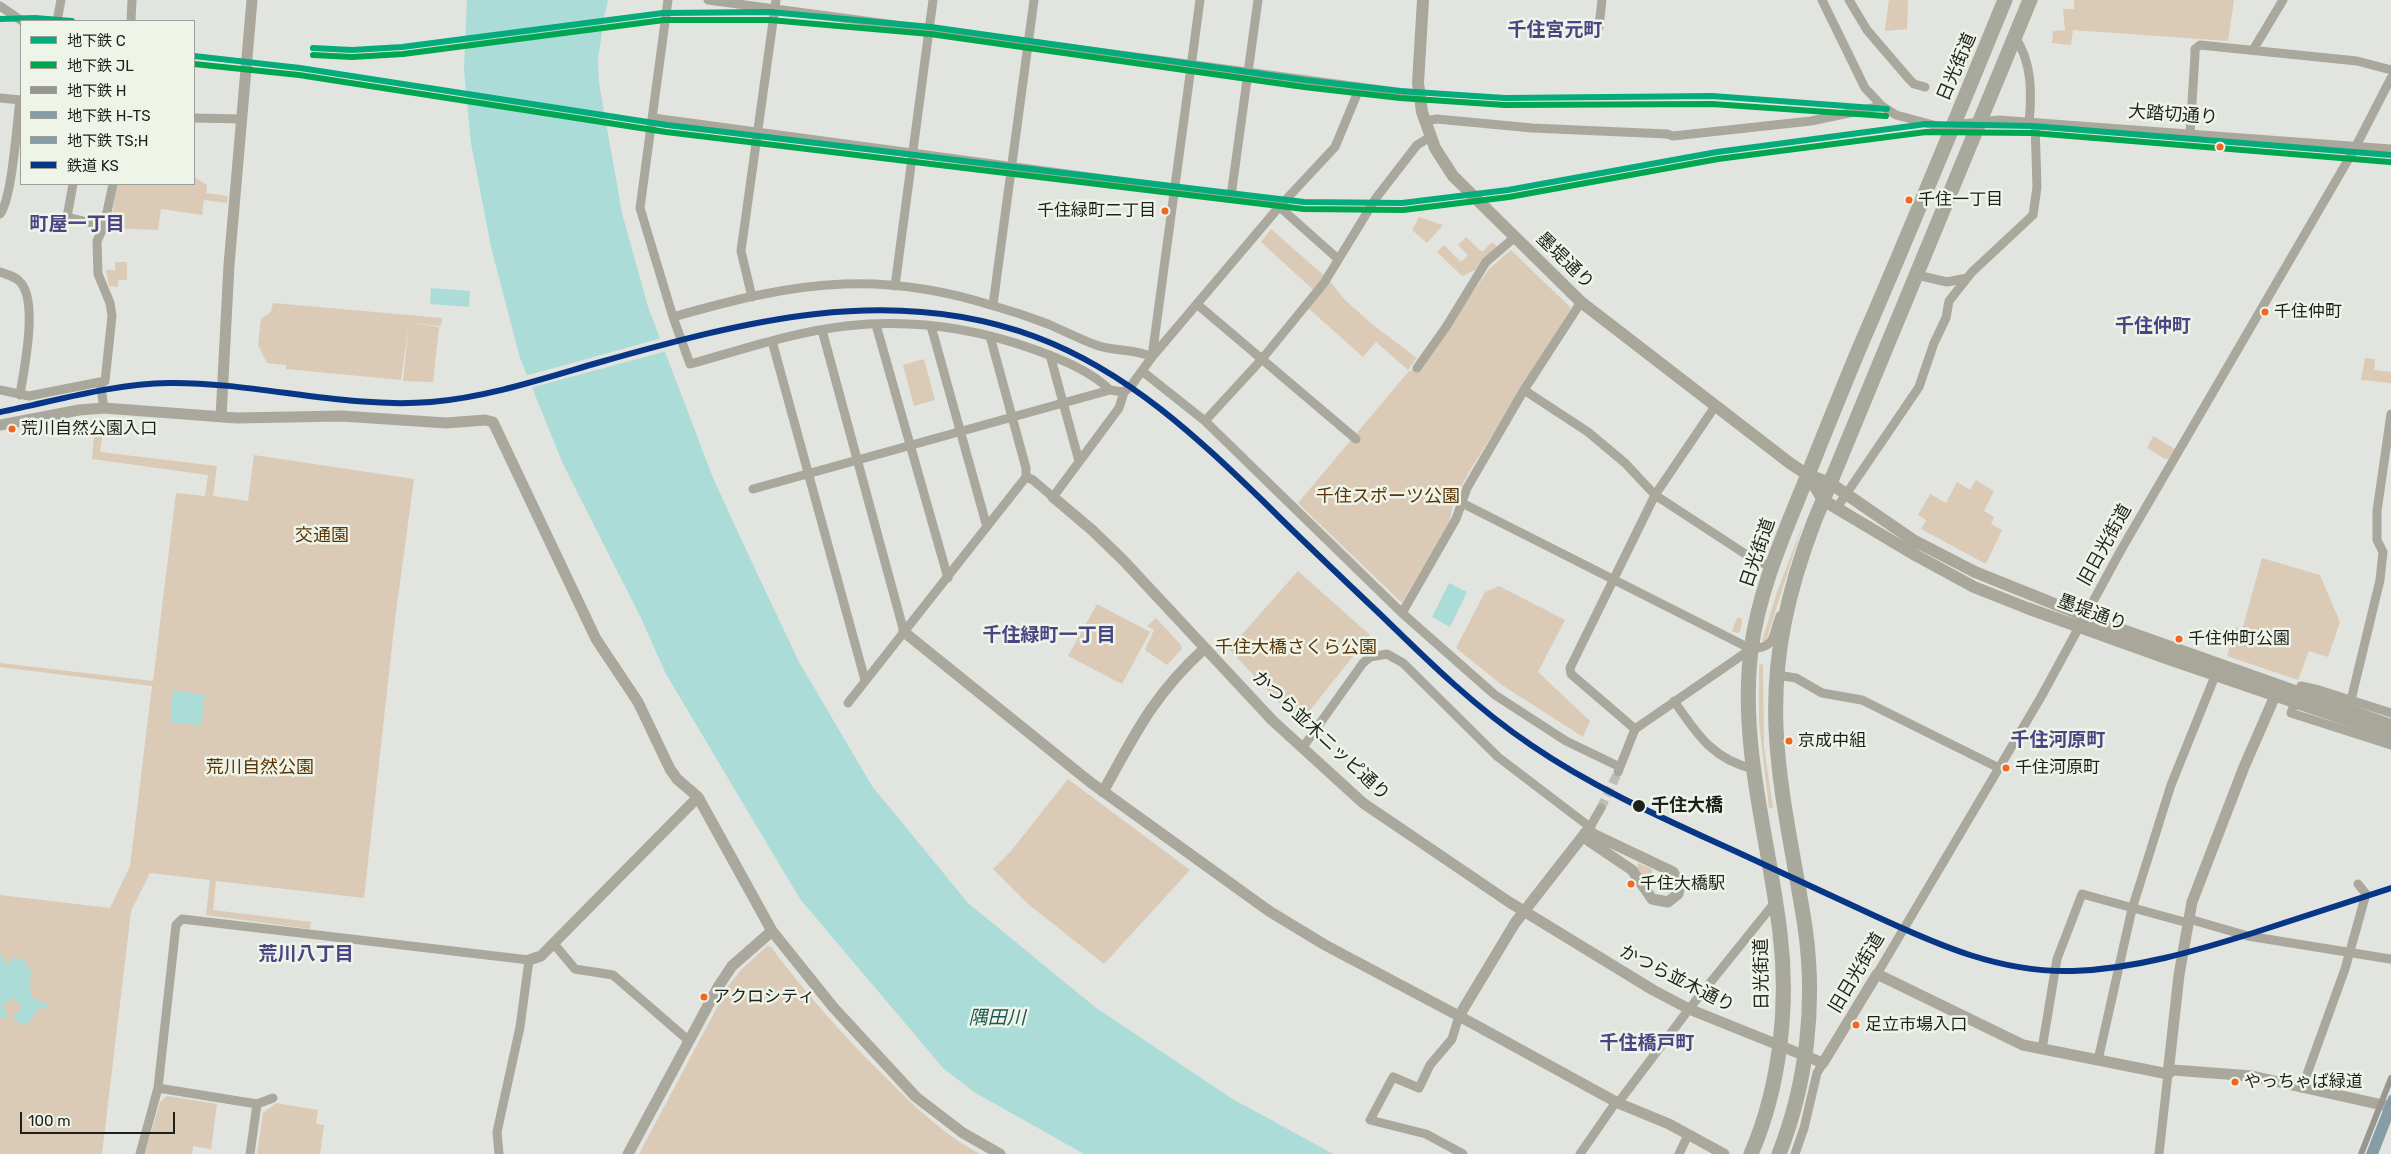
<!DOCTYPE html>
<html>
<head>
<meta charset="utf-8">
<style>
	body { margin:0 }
	#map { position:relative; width:2391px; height:1154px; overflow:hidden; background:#e2e4df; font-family:Rubik,"Noto Sans JP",sans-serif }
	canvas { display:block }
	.legend { position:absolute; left:20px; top:20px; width:175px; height:165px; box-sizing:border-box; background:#eff4e9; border:1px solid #9b9f97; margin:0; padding:6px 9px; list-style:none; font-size:15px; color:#1e201c }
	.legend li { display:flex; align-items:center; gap:10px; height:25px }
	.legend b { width:25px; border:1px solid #9b9f97 }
	.scale { position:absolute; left:20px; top:1112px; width:155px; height:22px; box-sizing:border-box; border:2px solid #1e201c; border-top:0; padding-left:6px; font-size:15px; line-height:18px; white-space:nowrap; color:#1e201c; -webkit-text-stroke:4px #eff4e9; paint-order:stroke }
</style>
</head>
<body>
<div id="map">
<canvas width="2391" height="1154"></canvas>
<ul class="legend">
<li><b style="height:6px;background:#03ac7a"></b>地下鉄 C</li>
<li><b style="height:6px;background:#00a650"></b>地下鉄 JL</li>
<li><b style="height:6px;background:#97978f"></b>地下鉄 H</li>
<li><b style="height:6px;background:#869ca7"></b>地下鉄 H-TS</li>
<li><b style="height:6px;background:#869ca7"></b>地下鉄 TS;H</li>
<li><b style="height:6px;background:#073686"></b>鉄道 KS</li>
</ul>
<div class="scale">100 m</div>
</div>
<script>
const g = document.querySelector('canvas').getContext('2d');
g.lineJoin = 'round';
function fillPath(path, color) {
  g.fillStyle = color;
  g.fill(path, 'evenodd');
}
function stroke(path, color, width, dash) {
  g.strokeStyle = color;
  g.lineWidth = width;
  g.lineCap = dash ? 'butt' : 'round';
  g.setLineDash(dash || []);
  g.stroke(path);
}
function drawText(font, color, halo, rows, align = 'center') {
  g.font = font + ' Rubik,"Noto Sans JP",sans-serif';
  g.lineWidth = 5;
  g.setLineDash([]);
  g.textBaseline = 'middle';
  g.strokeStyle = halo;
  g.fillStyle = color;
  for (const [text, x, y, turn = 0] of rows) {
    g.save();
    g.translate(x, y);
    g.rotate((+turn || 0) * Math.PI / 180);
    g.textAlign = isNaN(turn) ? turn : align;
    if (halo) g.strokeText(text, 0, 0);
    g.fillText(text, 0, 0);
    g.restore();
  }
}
fillPath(new Path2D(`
	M 1889,0 L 1908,0 L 1907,29 L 1885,31 Z
	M 2074,0 L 2234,0 L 2228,41 L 2073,30 L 2071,45 L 2052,43 L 2053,31 L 2065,30 L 2063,9 L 2074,9 Z
	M 194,177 L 207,185 L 206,193 L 228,196 L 227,203 L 204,200 L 202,215 L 161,209 L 158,230 L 110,228 L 117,184 L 194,184 Z
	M 1419,217 L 1443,225 L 1427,243 L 1412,230 Z
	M 1271,229 L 1328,279 L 1344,299 L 1373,325 L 1417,358 L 1408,370 L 1376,342 L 1363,357 L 1308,308 L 1319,295 L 1261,242 Z
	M 1466,237 L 1482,252 L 1492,242 L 1499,248 L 1478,269 L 1462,276 L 1437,252 L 1444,245 L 1461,262 L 1468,255 L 1458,245 Z
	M 1511,250 L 1571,308 L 1469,472 L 1455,498 L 1449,522 L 1402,603 L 1298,503 L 1408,372 L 1423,364 L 1489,269 Z
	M 115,262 L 127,262 L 127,280 L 118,280 L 118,287 L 109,286 L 106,270 L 115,270 Z
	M 273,303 L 442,318 L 441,326 L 411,323 L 439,327 L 433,382 L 403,381 L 409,323 L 401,380 L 286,369 L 286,365 L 267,363 L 258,345 L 261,319 L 271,312 Z
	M 2365,358 L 2375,359 L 2374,370 L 2391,372 L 2391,383 L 2361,380 Z
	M 924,359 L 935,400 L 914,406 L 903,365 Z
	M 48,424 L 103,431 L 100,452 L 217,466 L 213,496 L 248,501 L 254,455 L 414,479 L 395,619 L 364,898 L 216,881 L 213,910 L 311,922 L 310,929 L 206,915 L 210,880 L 150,873 L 131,911 L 102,1154 L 0,1154 L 0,895 L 110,908 L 130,866 L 152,686 L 0,667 L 0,663 L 153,681 L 176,493 L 205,496 L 208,475 L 92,459 L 94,437 L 38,431 L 37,435 L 34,435 L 29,427 Z
	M 2153,436 L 2175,449 L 2169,458 L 2165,459 L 2147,448 Z
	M 1976,480 L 1994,491 L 1984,511 L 1994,517 L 1991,524 L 2002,530 L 1986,564 L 1921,529 L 1926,520 L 1918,515 L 1930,494 L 1946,503 L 1957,482 L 1970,490 Z
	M 1804,521 L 1766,641 L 1762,641 L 1777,592 Z
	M 2262,558 L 2320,575 L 2340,622 L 2328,657 L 2309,651 L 2298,680 L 2227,656 L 2236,627 L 2242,630 Z
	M 1298,571 L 1370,635 L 1299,724 L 1229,649 Z
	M 1499,586 L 1565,620 L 1538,672 L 1590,721 L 1583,737 L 1502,685 L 1456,648 L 1485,592 Z
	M 1097,604 L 1150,632 L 1122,684 L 1068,656 Z
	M 1156,618 L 1181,645 L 1182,649 L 1167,665 L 1145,650 L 1154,630 L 1147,626 Z
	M 1737,618 L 1741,618 L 1742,622 L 1740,632 L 1737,633 L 1732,631 Z
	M 1763,664 L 1764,747 L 1773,808 L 1769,808 L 1759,722 L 1759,665 Z
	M 1068,779 L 1190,870 L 1104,964 L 1028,904 L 993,869 L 1011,851 Z
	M 1638,863 L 1652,869 L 1652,888 L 1637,868 Z
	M 767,946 L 771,947 C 804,991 841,1033 881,1073 C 912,1104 941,1133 980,1154 L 639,1154 L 729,985 L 741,970 Z
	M 167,1096 L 217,1104 L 211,1149 L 193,1146 L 192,1154 L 145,1154 L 160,1102 Z
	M 276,1103 L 318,1110 L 316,1124 L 324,1125 L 320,1154 L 257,1154 L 263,1113 Z`), '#dbcab6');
fillPath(new Path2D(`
	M 467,0 L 608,0 L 604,18 L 598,59 L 599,83 L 622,213 L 648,307 L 713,478 L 755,569 L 799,662 L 872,786 L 968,903 L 1095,1007 L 1231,1098 L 1333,1154 L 1084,1154 L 974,1092 L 943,1068 L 800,899 L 666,674 L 640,616 L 563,464 L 520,358 L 491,247 L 471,143 L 464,70 Z
	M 431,288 L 470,291 L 469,307 L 430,304 Z
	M 1449,583 L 1467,592 L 1450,627 L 1432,617 Z
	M 173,690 L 205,695 L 201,726 L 170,722 Z
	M 0,955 L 3,956 L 5,963 L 12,962 L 12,958 L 25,959 L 25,966 L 31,967 L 30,986 L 32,997 L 48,1005 L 47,1008 L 40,1007 L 28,1023 L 18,1025 L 18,1020 L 14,1020 L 14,1015 L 22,1008 L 13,997 L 2,1006 L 8,1015 L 7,1018 L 0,1017 Z`), '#abdcd7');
fillPath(new Path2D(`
	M 662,338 L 667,351 L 530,388 L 525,376 Z`), '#e2e4df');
stroke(new Path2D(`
	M 1601,808 L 1618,772`), '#bbbdb8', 9, [9, 4.5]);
stroke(new Path2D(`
	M 668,0 L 640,208 L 673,317 C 729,301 786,286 844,284 C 894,282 947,291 994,306 C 1012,311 1030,317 1048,324 C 1064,331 1080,339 1096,345 C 1114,352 1134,348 1152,357 L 1279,207 L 1335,147 L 1360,87
	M 708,0 L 1419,95
	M 1822,0 L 1865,88 L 1882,106 L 1896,115 L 1941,127 L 1952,126
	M 1849,0 L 1867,30 L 1909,79 L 1914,84 L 1925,87
	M 0,6 L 22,21
	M 57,21 L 61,0
	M 131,21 L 132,0
	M 1599,27 L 1602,0
	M 2015,37 C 2032,62 2032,93 2029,123
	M 2253,50 L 2283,0
	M 0,98 L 21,100
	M 194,118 L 242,119
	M 653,118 L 1274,202 L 1338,259
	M 1425,121 L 1437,119 L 1532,128 L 1667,134 L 1673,136 L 1811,121 L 1882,106
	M 2190,134 L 2195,55 L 2195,49 L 2200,45 L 2357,61 L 2391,70
	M 73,184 L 67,217 L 104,226
	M 1231,196 L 1258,0
	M 0,214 C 12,200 17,122 20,100
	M 0,272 C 7,275 16,276 21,283 C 38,303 24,369 20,395
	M 1917,275 L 1947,282 L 1967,278
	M 895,286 L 933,0
	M 752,297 L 741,251 L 776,0
	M 993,305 L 1034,0
	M 1198,305 L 1356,439
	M 673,317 L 690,364 C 741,350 793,332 846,326 C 909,319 974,328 1033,349 C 1060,359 1090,370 1110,390
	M 876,325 L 948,578
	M 931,326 L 987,527
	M 822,330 L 904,632
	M 990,336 L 1026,468 L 1026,477
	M 772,341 L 865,680
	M 1050,355 L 1079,461
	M 1417,368 L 1446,327 L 1486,262 L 1515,237
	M 1142,371 L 1205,421 L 1402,613 L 1495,695 L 1566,741 L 1620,767
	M 100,382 L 104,408
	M 0,390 L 29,396 L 105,381 L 112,316 L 110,303 L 98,274 L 97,241 L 104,226 L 113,184
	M 1524,390 L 1588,432 L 1625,463 L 1655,495 L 1756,561 L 1771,566
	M 1205,421 L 1262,359 L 1324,283 L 1376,198 L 1417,145 L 1430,137
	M 753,489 L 1110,390 L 1124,392
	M 1462,503 L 1751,649
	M 1836,509 L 1919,387 L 1934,343 L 1946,318 L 1949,301 L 1972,272 L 2033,215 L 2037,187 L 2035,123
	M 1402,613 L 1456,519 L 1467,488 L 1524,390 L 1581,302
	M 1777,675 L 1796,678 L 1822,693 L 1862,700 L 1999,768
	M 2351,700 L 2380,580 L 2383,552 L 2377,540 L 2377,511 L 2391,414
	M 1674,701 C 1697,734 1711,758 1753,769
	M 848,703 L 1026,477 L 1033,480 L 1053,497 L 1119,408 L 1124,392 L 1131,386 L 1152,357 L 1200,0
	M 2391,713 L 2319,690 L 2301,686 L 2291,713 L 2391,745
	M 1635,729 L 1751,649 C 1777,647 1772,636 1780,616
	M 1303,747 L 1363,663 L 1370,657 L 1387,654 L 1403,663 L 1498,757 L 1582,821 L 1590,827 L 1601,808
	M 1618,772 L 1635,729 L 1571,674 L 1570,668 L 1655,495 L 1716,405
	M 2189,919 L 2248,936 L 2390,959
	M 554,944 L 575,969 L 613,975 L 688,1040
	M 1877,974 L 2041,697 L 2121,550 L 2355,148 L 2391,78
	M 1459,1016 L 1452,1039 L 1430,1065 L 1419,1088 L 1393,1077 L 1370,1120 L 1426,1134 L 1463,1154
	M 2042,1049 L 2057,959 L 2082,894 L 2188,923
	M 2098,1060 L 2132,909 L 2171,785 L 2215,676
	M 158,1088 L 257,1104 L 250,1154
	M 2302,1088 L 2345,969 L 2366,894 L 2358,884
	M 1618,1103 L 1689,1009 L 1776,901
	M 257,1104 L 273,1098
	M 140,1154 L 158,1088 L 176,925 L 182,919 L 529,960 L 520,1027 L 497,1132 L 499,1154
	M 1580,1154 L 1616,1102
	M 1679,1154 L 1688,1135
	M 1795,1154 L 1804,1128 L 1817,1073 L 1823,1063
	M 2159,1154 L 2168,1074`), '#aaa89c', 9);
stroke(new Path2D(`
	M 1952,126 L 1999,121 L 2391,150
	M 221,417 L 229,265 L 252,0
	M 0,425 L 79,410 L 104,408 L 237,418 L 342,416 L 446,423 L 485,420 L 493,422 L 596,639 L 638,702 L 670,769 L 677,779 L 698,797 L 772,931 L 833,1007 L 916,1097 L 963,1133 L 1000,1154
	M 1053,497 L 1092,530 L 1124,561 L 1272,720 L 1363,803 L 1509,902 L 1653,990 L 1689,1009 L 1823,1063 L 1877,974 L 2023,1045 L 2168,1074 L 2173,1070 L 2252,1076 L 2391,1107
	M 904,632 L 1090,782 L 1269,911 L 1325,945 L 1459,1016
	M 1103,792 C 1135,734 1154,694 1205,648
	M 1590,827 L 1515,923 L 1459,1016 L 1618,1103 L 1669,1124 L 1724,1154
	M 1585,833 L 1593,834 L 1673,872 L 1680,884 L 1678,894 L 1668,902 L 1652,899 L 1632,870 L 1589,841 Z
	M 529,960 L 541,956 L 698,797
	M 2168,1074 L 2179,975 L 2192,902 L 2244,767 L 2278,689
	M 628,1154 L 718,987 L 732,966 L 772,931`), '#aaa89c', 11);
stroke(new Path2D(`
	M 1423,0 L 1418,83 L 1422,112 L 1435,148 L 1453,176 L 1581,302 L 1791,464 L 1808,475 L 1830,483 L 1913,540 L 1975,572 L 2097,621 L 2391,725
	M 1808,475 L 1823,500 L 1917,556 L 1974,587 L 2027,608 L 2166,658 L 2391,735`), '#a8a799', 12);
stroke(new Path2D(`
	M 1751,1154 C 1780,1087 1789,1006 1780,933 C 1769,839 1739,746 1751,650 C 1759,589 1784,534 1807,477 C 1825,432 1843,387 1862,342 C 1911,229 1958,114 2005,0
	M 1779,1154 C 1807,1083 1816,1003 1805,927 C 1795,861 1779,795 1776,728 C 1773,655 1788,590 1814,522 L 2030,0`), '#a9a89c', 15);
stroke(new Path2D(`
	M 0,412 C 56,401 111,384 169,383 C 256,382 343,409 431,402 C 488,397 542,379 597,363 C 742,322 889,282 1036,337 C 1129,372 1198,438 1268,506 C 1305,543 1344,580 1382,616 C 1429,662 1476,708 1531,745 C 1604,795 1686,828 1765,865 C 1801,882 1837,898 1873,915 C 1938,945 2000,973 2073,971 C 2135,969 2195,951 2253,933 C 2299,918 2345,903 2391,888`), '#073686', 6);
stroke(new Path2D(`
	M 0,19 L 35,18 L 72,21
	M 313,48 L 352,50 L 402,47 L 663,13 L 770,12 L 931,27 L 1305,80 L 1400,91 L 1505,98 L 1712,96 L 1887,109
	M 194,56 L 300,68 L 667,125 L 1304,202 L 1402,203 L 1508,190 L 1717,152 L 1926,124 L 2033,126 L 2391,155`), '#03ac7a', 6);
stroke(new Path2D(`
	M 313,55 L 352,57 L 403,54 L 664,20 L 770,20 L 930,34 L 1304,87 L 1400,98 L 1505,105 L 1712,104 L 1886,116
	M 194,64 L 299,75 L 666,132 L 1304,209 L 1403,210 L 1509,197 L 1718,159 L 1926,132 L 2033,133 L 2390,162`), '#00a650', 6);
stroke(new Path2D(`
	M 2361,1154 L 2391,1078`), '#97978f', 6);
stroke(new Path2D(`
	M 2369,1154 L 2391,1098`), '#869ca7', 6);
stroke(new Path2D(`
	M 2375,1154 L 2391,1113`), '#869ca7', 6);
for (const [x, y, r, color] of [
	[2220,147,4.5,"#f26522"],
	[1909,200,4.5,"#f26522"],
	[1165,211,4.5,"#f26522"],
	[2265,312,4.5,"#f26522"],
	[12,429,4.5,"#f26522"],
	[2179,639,4.5,"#f26522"],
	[1789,741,4.5,"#f26522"],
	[2006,768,4.5,"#f26522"],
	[1639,806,7,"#1e201c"],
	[1631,884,4.5,"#f26522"],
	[704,997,4.5,"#f26522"],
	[1856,1025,4.5,"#f26522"],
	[2235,1082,4.5,"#f26522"]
]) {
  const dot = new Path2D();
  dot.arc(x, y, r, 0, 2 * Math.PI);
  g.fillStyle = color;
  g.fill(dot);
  stroke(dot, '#eff4e9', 2);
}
drawText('17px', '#1e201c', '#eff4e9', [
	["千住一丁目",1918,200],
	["千住緑町二丁目",1156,211,"right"],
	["千住仲町",2274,312],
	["荒川自然公園入口",21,429],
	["千住仲町公園",2188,639],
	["京成中組",1798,741],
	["千住河原町",2015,768],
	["千住大橋駅",1640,884],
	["アクロシティ",713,997],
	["足立市場入口",1865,1025],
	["やっちゃば緑道",2244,1082]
], 'left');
drawText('18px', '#1e201c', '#eff4e9', [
	["日光街道",1957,67,-67],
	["大踏切通り",2173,115,4],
	["墨堤通り",1565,261,44],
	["旧日光街道",2105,545,-61],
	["日光街道",1758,553,-71],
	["墨堤通り",2092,613,20],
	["かつら並木ニッピ通り",1321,736,43],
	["旧日光街道",1857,973,-59],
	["日光街道",1762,974,-91],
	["かつら並木通り",1677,979,27]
]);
drawText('18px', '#5b3405', '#eff4e9', [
	["千住スポーツ公園",1388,497],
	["交通園",322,536],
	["千住大橋さくら公園",1296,648],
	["荒川自然公園",260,768]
]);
drawText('bold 18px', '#1e201c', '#eff4e9', [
	["千住大橋",1651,806]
], 'left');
drawText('bold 19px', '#4a4582', '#eff4e9', [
	["千住宮元町",1555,31],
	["町屋一丁目",77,225],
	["千住仲町",2153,327],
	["千住緑町一丁目",1049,636],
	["千住河原町",2058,741],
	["荒川八丁目",306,955],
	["千住橋戸町",1647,1044]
]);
drawText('italic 19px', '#1e5855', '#eff4e9', [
	["隅田川",997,1019]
]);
</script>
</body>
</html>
